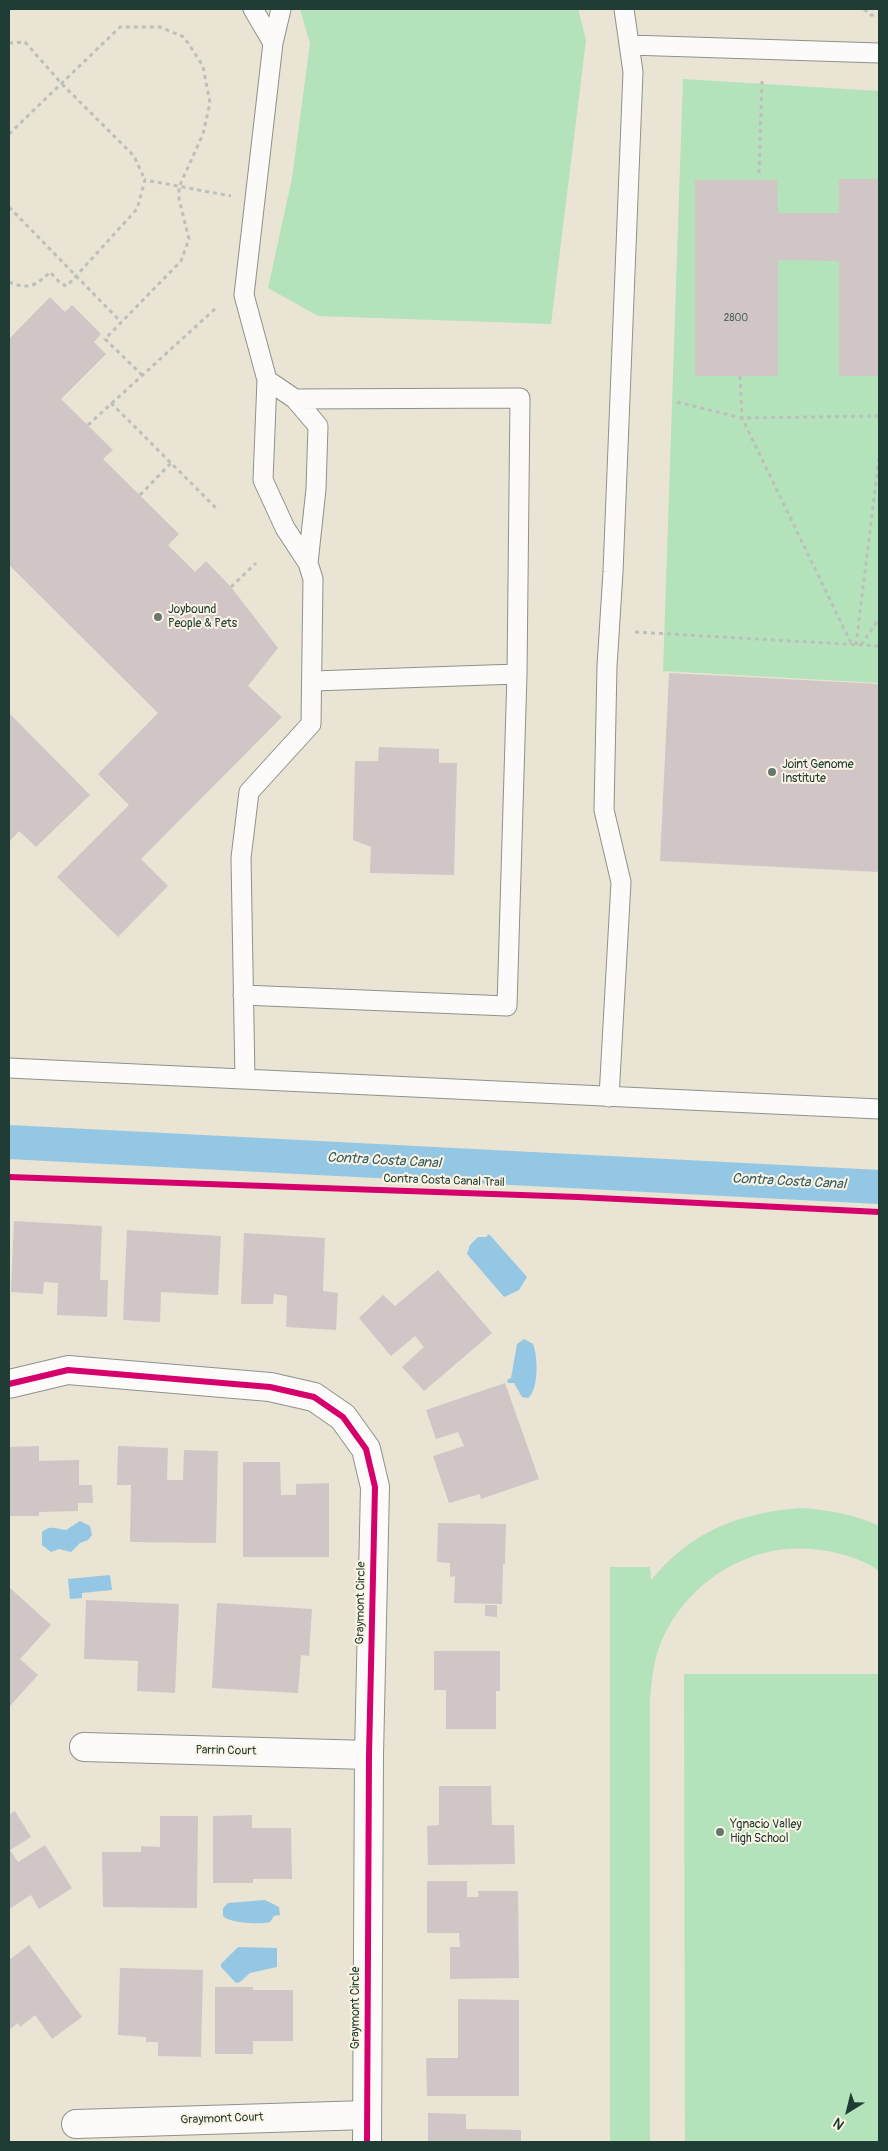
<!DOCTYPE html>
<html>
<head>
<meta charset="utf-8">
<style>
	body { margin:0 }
	#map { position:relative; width:888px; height:2151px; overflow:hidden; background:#e9e4d4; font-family:Pangolin,sans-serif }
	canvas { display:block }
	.frame { position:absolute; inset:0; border:10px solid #1f3d34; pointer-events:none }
	.north { position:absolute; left:823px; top:2086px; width:50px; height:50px; -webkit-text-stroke:4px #fcf5e5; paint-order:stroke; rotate:216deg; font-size:14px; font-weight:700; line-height:20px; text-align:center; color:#1f3d34 }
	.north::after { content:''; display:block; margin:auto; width:18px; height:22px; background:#1f3d34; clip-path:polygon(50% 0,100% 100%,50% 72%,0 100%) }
</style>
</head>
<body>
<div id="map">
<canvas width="888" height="2151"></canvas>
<div class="frame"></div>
<div class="north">N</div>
</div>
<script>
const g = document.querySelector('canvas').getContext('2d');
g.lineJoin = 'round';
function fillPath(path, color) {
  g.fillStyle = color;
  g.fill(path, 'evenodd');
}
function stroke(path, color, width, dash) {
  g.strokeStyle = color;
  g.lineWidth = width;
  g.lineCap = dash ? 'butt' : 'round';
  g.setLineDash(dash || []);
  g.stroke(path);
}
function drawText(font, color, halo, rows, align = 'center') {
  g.font = font + ' Pangolin,sans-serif';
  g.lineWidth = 4;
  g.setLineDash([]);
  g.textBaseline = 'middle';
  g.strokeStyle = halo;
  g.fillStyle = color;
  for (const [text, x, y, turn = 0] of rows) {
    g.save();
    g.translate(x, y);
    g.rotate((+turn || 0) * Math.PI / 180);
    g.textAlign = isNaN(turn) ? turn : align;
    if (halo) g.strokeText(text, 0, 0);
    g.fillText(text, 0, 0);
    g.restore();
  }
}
fillPath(new Path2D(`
	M 300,9 L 578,9 L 586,40 L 551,324 L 318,316 L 268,288 L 292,178 L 310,44 Z
	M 683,79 L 879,91 L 879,683 L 663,671 Z
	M 801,1508 C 828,1510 854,1514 879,1526 L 879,1571 C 860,1557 834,1551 811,1549 C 745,1544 684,1585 660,1645 C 653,1662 652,1680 650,1698 L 650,2142 L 610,2142 L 610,1567 L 650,1567 L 651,1580 C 692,1531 738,1513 801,1508 Z
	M 684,1674 L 879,1674 L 879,2142 L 685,2142 Z`), '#b4e2bb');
fillPath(new Path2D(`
	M 489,1234 L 527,1277 L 519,1290 L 504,1297 L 467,1254 L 470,1245 L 478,1237 L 486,1237 Z
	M 524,1339 L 533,1344 C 538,1356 539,1390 528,1398 L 522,1397 L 514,1383 L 508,1383 L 507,1380 L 511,1378 L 517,1344 Z
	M 80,1521 L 90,1526 L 92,1535 L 88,1540 L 80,1543 L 71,1552 L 59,1549 L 51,1552 L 42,1545 L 42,1532 C 51,1524 57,1530 66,1530 Z
	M 110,1575 L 112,1590 L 82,1593 L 82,1598 L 70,1599 L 68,1579 Z
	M 265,1900 L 279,1907 L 280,1915 L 274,1916 L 270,1922 C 261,1925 229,1923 223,1916 L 223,1908 L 228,1903 Z
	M 238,1947 L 277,1948 L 277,1967 L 250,1973 L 240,1982 L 236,1983 L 221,1967 L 221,1964 Z`), '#94c7e3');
stroke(new Path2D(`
	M 9,1142 L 879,1187`), '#94c7e3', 34);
fillPath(new Path2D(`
	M 839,179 L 879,179 L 879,376 L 839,376 L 839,261 L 778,260 L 778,376 L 695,376 L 695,180 L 777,180 L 778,213 L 839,213 Z
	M 50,297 L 65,312 L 72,305 L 101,334 L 94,342 L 106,354 L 61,399 L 113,450 L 103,459 L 179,534 L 168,545 L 195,572 L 206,561 L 231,587 L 278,648 L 248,686 L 282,717 L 141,859 L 168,886 L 118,937 L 57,877 L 129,805 L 98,774 L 158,713 L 9,565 L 9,339 Z
	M 669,673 L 879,684 L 879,872 L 660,861 Z
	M 9,713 L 90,795 L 36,847 L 19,831 L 9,842 Z
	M 379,747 L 439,749 L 439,763 L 457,763 L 454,875 L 370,873 L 371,847 L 353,840 L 355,761 L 378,761 Z
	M 14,1221 L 102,1226 L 100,1280 L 108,1280 L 107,1317 L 57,1315 L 58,1283 L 44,1282 L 43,1294 L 11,1292 Z
	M 127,1230 L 221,1236 L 218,1295 L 161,1292 L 160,1322 L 123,1320 Z
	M 244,1233 L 325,1238 L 323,1291 L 338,1293 L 336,1330 L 286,1327 L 287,1296 L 274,1294 L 273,1304 L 241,1304 Z
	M 438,1270 L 492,1333 L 424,1391 L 402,1367 L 424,1347 L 415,1336 L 391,1356 L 359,1318 L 383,1295 L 395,1306 Z
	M 505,1383 L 539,1479 L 481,1499 L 480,1494 L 449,1503 L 433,1456 L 464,1446 L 458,1432 L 436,1439 L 426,1410 Z
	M 39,1446 L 39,1461 L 79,1460 L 79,1485 L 92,1485 L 93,1503 L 78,1503 L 78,1511 L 39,1512 L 39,1516 L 9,1516 L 9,1447 Z
	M 118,1446 L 168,1448 L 167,1480 L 183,1480 L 184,1450 L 218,1451 L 216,1543 L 130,1542 L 131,1485 L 117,1485 Z
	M 243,1462 L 280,1462 L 281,1495 L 296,1495 L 296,1484 L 329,1483 L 329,1557 L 243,1557 Z
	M 438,1523 L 506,1524 L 505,1564 L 503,1564 L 502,1604 L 454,1603 L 455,1576 L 450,1577 L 450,1563 L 437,1562 Z
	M 9,1587 L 51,1625 L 20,1659 L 38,1675 L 9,1707 Z
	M 86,1600 L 179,1604 L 175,1693 L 137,1691 L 138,1661 L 84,1659 Z
	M 217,1603 L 312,1609 L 309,1656 L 301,1655 L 298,1693 L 212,1688 Z
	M 485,1605 L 497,1605 L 497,1617 L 485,1616 Z
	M 434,1651 L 500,1651 L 500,1691 L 496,1691 L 496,1729 L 446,1729 L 446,1690 L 434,1690 Z
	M 439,1786 L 491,1786 L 492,1825 L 514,1825 L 515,1864 L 428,1865 L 427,1826 L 439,1825 Z
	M 15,1811 L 31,1837 L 10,1850 L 18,1862 L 45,1845 L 72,1888 L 39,1909 L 31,1895 L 9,1909 L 9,1815 Z
	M 252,1815 L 252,1828 L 291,1828 L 292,1879 L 253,1879 L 253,1883 L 213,1883 L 213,1816 Z
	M 160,1816 L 198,1816 L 197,1908 L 103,1907 L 102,1852 L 141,1852 L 141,1846 L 160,1847 Z
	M 427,1881 L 467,1881 L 467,1897 L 479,1897 L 478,1891 L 518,1891 L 519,1978 L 450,1979 L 450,1947 L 460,1947 L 459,1933 L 427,1933 Z
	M 29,1945 L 82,2017 L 52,2039 L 35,2015 L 20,2027 L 18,2023 L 9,2030 L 9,1960 Z
	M 120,1968 L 203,1970 L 201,2057 L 158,2056 L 158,2042 L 146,2042 L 146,2037 L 118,2035 Z
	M 215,1987 L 253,1987 L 253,1990 L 293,1990 L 293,2041 L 253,2041 L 253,2054 L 215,2054 Z
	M 458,1999 L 519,2000 L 519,2096 L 427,2096 L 426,2058 L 458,2058 Z
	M 428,2113 L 466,2114 L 466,2129 L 521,2130 L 521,2142 L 428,2142 Z`), '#d0c6c6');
const lane = new Path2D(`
	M 253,9 L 273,43
	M 629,45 L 879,53
	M 267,380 L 263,480 L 285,528 L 308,563
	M 295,399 L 520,398 L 517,674 L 313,681
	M 243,995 L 507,1006 L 517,674
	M 9,1068 L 879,1109
	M 245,1079 L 241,858 L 249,792 L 311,724 L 313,579 L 308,563 L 316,489 L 318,426 L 295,399 L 267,380 L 244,295 L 273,43 L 281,9
	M 609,1097 L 621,882 L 604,810 L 607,666 L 613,572 L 633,72 L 624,9`);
const street = new Path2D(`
	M 9,1384 L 68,1370 L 270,1387 L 314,1397 L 343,1417 L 366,1449 L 375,1487 L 369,1755 L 367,2142
	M 84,1747 L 369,1755
	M 76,2124 L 367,2115`);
stroke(lane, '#8f9289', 21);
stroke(street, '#8f9289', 30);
stroke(new Path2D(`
	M 864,9 L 871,15 L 879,15
	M 9,43 L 25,42 L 61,83 L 134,156 L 145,180
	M 9,134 L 120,27 L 160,27 L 184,37 L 203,66 L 210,103 L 203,134 L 179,187 L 179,199 L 189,239 L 181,261 L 105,339 L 142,375
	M 759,173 L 762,81
	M 9,207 L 121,322
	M 9,282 C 28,290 36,286 50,272 L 61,284 L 67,286 L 137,209 L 145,180 L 231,196
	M 740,376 L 742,418 L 852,645
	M 677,402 L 742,418 L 879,416
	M 111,403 L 216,508
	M 88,425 L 217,307
	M 140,495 L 171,463
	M 231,587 L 256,563
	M 635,632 L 879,646
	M 856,645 L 879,457
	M 861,645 L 879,619`), '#bdbfbb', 3, [4, 4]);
stroke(lane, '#fcfbf9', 19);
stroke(street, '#fcfbf9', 28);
stroke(new Path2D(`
	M 9,1177 L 578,1197 L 879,1212
	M 9,1384 L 68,1370 L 270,1387 L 314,1397 L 343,1417 L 366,1449 L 375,1487 L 369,1755 L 367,2142`), '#d6006c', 6);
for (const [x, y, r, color] of [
	[158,617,5,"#66776c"],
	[772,772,5,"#66776c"],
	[720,1832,5,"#66776c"]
]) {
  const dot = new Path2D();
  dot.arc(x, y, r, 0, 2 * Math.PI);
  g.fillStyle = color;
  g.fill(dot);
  stroke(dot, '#fcf5e5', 2);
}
drawText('10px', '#4b5f58', null, [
	["2800",736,318]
]);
drawText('12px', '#1f3d34', '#fcf5e5', [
	["Joybound",168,610],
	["People & Pets",168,624],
	["Joint Genome",782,765],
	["Institute",782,779],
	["Ygnacio Valley",730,1825],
	["High School",730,1839]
], 'left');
drawText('12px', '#1f3d34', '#fcf5e5', [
	["Contra Costa Canal Trail",444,1181,2],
	["Graymont Circle",361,1603,-89],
	["Parrin Court",226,1751,1],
	["Graymont Circle",356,2008,-90],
	["Graymont Court",222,2119,-2]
]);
drawText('italic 14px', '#335c61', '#fcf5e5', [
	["Contra Costa Canal",384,1161,3],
	["Contra Costa Canal",789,1182,3]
]);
</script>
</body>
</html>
